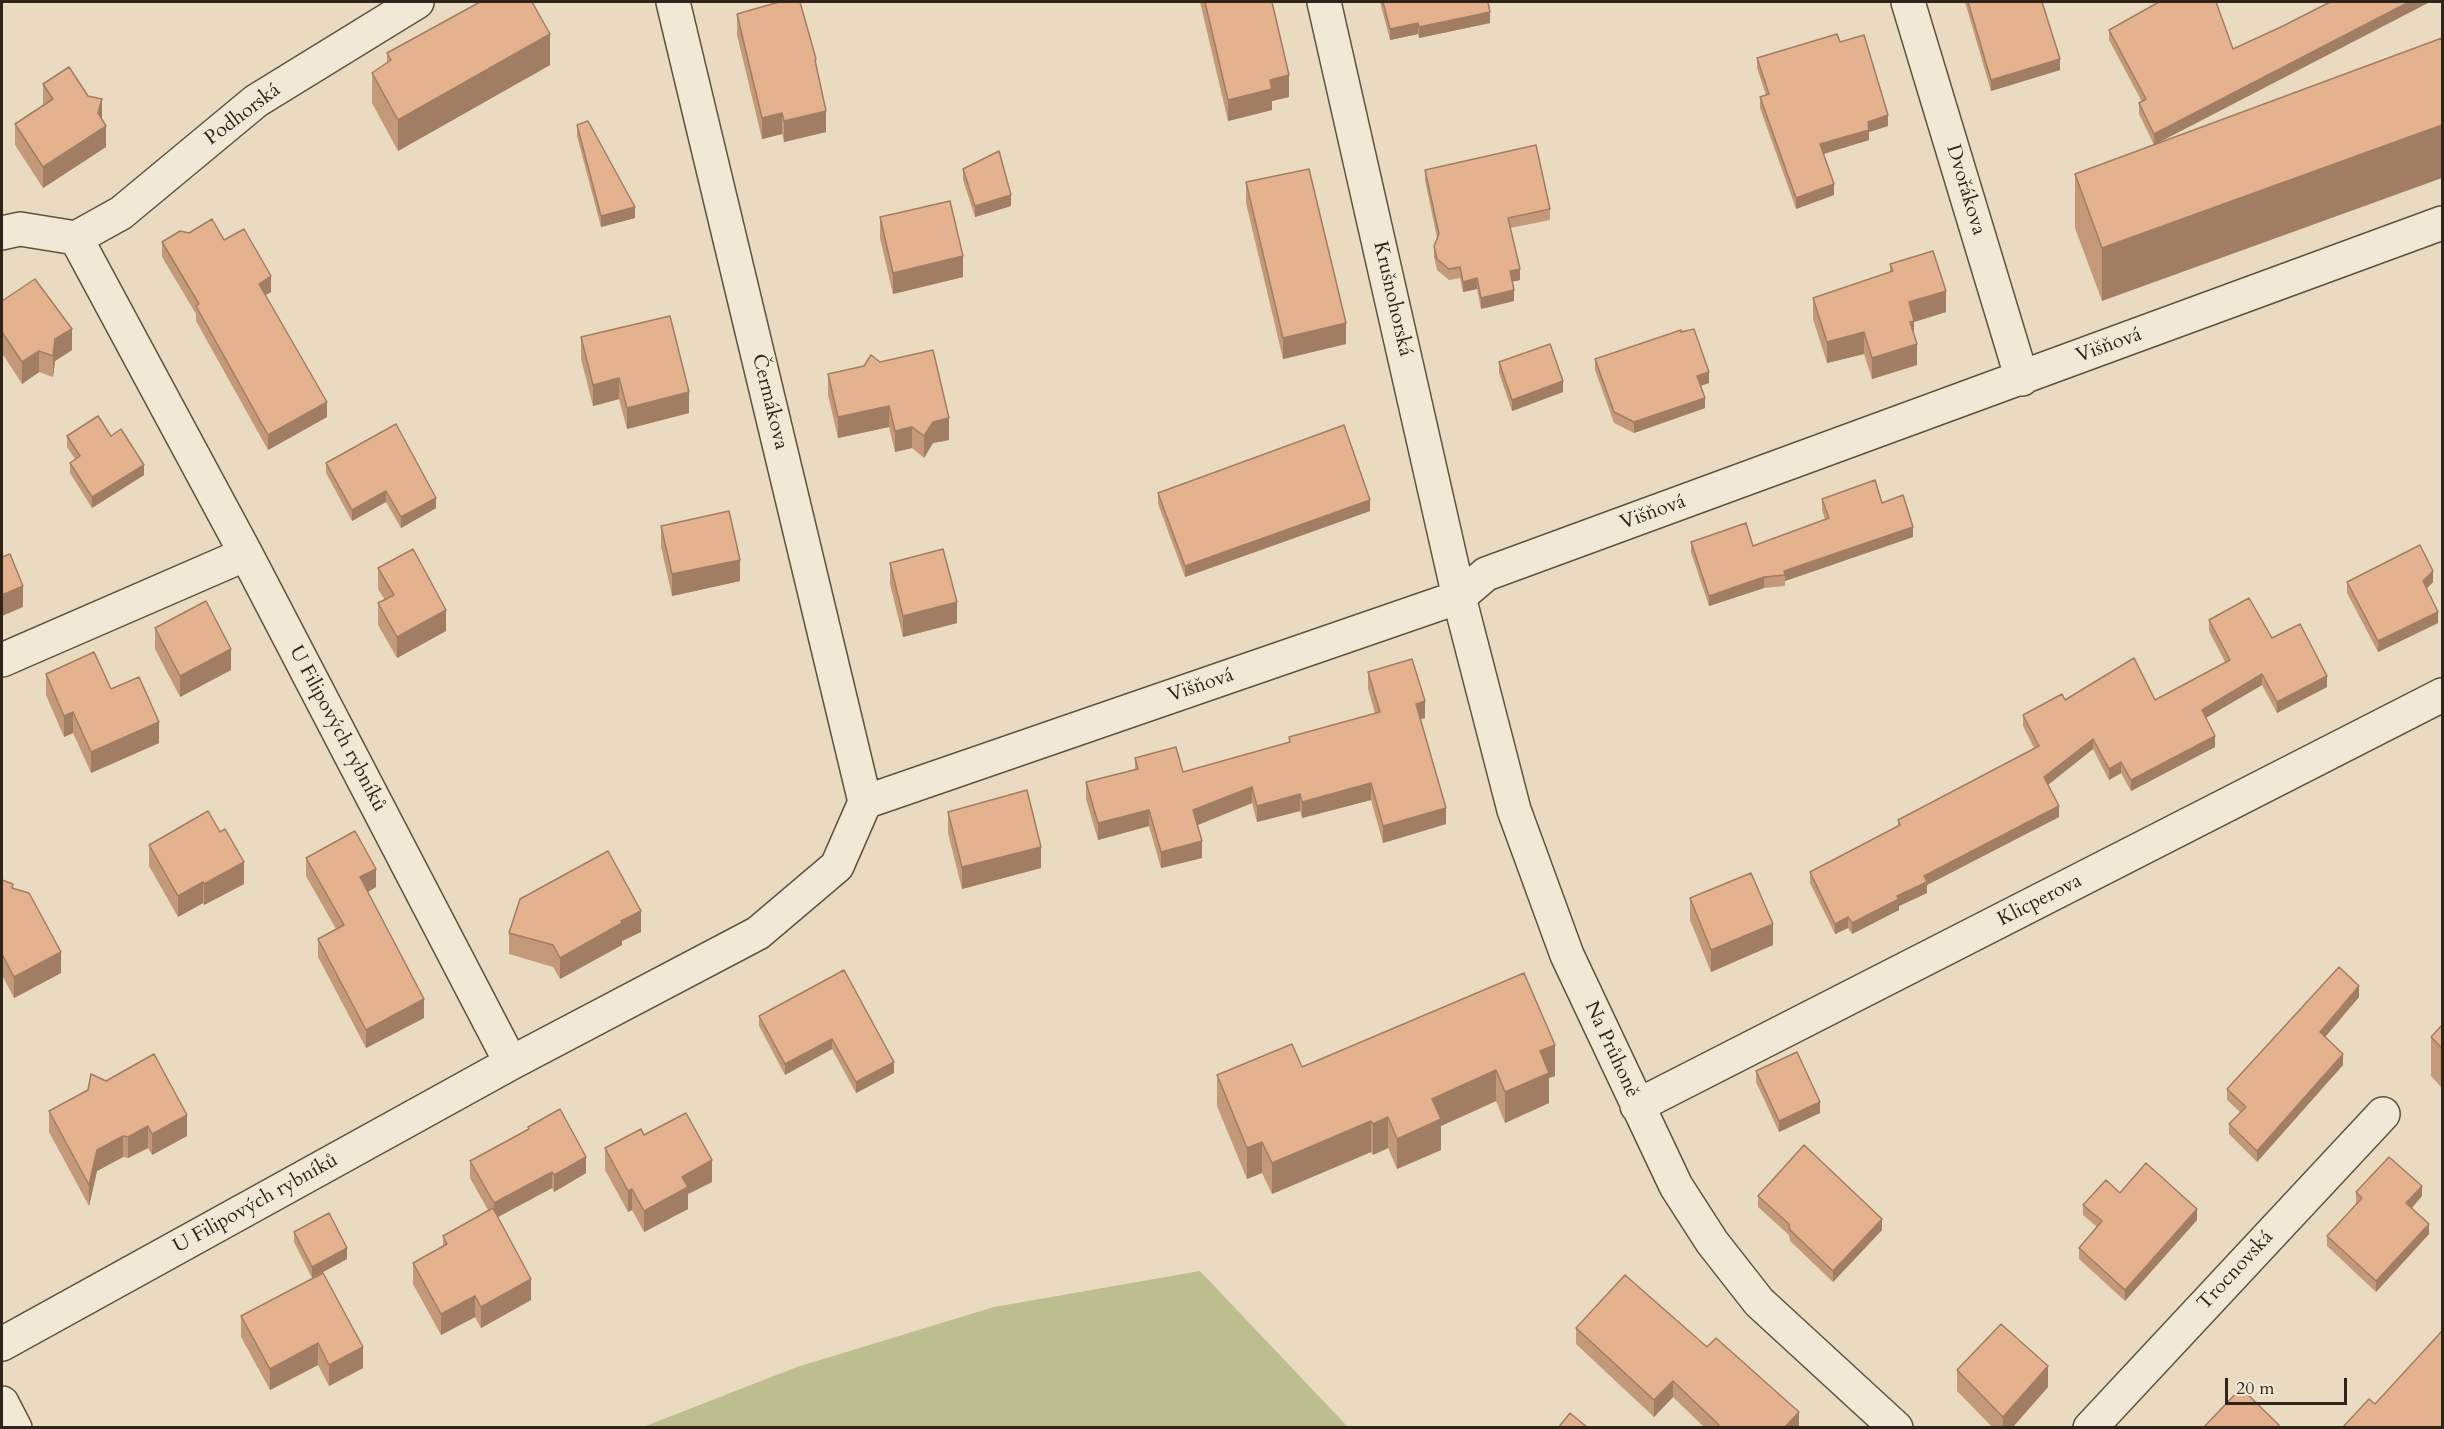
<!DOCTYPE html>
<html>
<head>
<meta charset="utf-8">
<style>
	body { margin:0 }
	#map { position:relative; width:2444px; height:1429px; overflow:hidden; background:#eadbc0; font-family:Cardo,serif }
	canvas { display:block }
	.frame { position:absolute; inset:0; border:3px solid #2f2419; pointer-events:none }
	.scale { position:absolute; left:2225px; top:1378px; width:122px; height:27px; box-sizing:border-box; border:3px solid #2f2419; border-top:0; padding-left:8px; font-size:18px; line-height:21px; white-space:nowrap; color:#2f2419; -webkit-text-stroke:4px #f1e8d6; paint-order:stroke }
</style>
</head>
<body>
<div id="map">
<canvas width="2444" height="1429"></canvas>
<div class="frame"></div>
<div class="scale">20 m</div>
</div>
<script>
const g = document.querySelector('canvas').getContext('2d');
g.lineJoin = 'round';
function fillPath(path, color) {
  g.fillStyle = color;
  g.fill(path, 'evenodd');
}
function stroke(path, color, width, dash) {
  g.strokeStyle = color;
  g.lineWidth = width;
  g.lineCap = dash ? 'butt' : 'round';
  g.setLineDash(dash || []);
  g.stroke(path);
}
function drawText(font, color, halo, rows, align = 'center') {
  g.font = font + ' Cardo,serif';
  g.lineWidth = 5;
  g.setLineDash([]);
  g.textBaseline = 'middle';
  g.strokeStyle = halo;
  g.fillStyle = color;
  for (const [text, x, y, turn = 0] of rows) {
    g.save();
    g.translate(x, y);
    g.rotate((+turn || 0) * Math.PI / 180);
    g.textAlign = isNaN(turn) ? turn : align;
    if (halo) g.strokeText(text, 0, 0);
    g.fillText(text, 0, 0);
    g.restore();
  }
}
fillPath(new Path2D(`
	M 1200,1271 L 1348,1427 L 643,1427 L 797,1367 L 994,1307 Z`), '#bcbe8f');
const minor = new Path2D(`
	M 673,2 L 865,802
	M 1324,2 L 1459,597 L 1514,810 L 1567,955 L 1676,1186 L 1712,1242 L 1759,1302 L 1896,1428
	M 1908,2 L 2022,379
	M 2,233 L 20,229 L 76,238 L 246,554 L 511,1063
	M 76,238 L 121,213 L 256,101 L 417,2
	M 2,660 L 246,554
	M 865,802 L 1459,597 L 1486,574 L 2442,223
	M 1637,1106 L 2442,695
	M 2,1344 L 511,1063 L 758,933 L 837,866 L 865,802
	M 2,1403 L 15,1428
	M 2090,1428 L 2383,1114`);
stroke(minor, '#5e5243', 36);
stroke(minor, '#f1e8d6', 33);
fillPath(new Path2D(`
	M 1200,2 L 1272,2 L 1289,97 L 1272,101 L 1272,110 L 1228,121 Z
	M 1380,2 L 1488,2 L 1490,23 L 1419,38 L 1418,34 L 1390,40 Z
	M 1965,2 L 2042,2 L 2060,70 L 1991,91 Z
	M 2159,2 L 2154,145 L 2139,114 L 2139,103 L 2142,102 L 2109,40 L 2109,30 Z
	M 737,14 L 816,68 L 826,132 L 784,142 L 782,134 L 762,139 L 737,35 Z
	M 2442,38 L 2102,301 L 2075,228 L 2075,174 Z
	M 387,53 L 550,65 L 398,151 L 372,103 L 372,73 L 387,63 Z
	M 1757,58 L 1888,126 L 1869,132 L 1869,140 L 1823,154 L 1834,195 L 1796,209 L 1760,108 L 1760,97 L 1766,95 L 1757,68 Z
	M 43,84 L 102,119 L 106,147 L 43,188 L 15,145 L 15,124 L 43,105 Z
	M 577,125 L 635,218 L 601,227 L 577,136 Z
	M 963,169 L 1011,206 L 975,217 L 963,180 Z
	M 1425,170 L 1550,209 L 1550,220 L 1510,228 L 1520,280 L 1512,282 L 1514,301 L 1481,309 L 1477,289 L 1463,292 L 1460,278 L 1449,280 L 1437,270 L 1434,257 L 1434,246 L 1437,238 L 1425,180 Z
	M 1246,182 L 1346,344 L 1283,359 L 1246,203 Z
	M 880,217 L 963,277 L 893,294 L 880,238 Z
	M 224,240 L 271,292 L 265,295 L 327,417 L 268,450 L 196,321 L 196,314 L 162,257 L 162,242 Z
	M 1890,264 L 1946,312 L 1914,322 L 1914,334 L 1917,365 L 1872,379 L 1864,354 L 1827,363 L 1813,319 L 1813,298 L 1890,272 Z
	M 2,301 L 72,350 L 55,361 L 53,377 L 39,372 L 22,384 L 2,353 Z
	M 581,337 L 689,413 L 627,429 L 619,399 L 593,406 L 581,359 Z
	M 1595,359 L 1709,383 L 1700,386 L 1705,408 L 1634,433 L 1614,423 L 1595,370 Z
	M 1499,362 L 1563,392 L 1512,411 L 1499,373 Z
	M 828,374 L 949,440 L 933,443 L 924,458 L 912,448 L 895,452 L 889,427 L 838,438 L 828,395 Z
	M 67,436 L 111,436 L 144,475 L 92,508 L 70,473 L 70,463 L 75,459 L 67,447 Z
	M 326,463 L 436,508 L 401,528 L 386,502 L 352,521 L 326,473 Z
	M 1158,493 L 1370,511 L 1185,577 L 1158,504 Z
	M 1822,499 L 1882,503 L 1913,537 L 1785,581 L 1785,586 L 1764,588 L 1709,606 L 1691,552 L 1691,542 L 1753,546 L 1825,519 L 1822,510 Z
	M 661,526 L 740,581 L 672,596 L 661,547 Z
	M 890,563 L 957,623 L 903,637 L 890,584 Z
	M 378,568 L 446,631 L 397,658 L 378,625 L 378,603 L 385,600 L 378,589 Z
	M 2347,582 L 2433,582 L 2426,589 L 2438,623 L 2378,652 L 2347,593 Z
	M 2209,620 L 2272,638 L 2327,687 L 2277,713 L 2262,685 L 2206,718 L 2215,747 L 2131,791 L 2121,773 L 2109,780 L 2093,749 L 2048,785 L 2059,817 L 1927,885 L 1927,893 L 1899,906 L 1899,910 L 1852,934 L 1848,928 L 1835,934 L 1810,883 L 1810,872 L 1898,826 L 1898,820 L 2034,748 L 2023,726 L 2023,715 L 2065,700 L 2155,700 L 2225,662 L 2209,631 Z
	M 155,628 L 231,670 L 180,697 L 155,649 Z
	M 1368,672 L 1425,718 L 1421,719 L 1446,824 L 1383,843 L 1371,800 L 1302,818 L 1300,811 L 1257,822 L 1252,803 L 1197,825 L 1202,858 L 1161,868 L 1149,826 L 1098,840 L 1086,799 L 1086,782 L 1135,769 L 1135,758 L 1183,772 L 1289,743 L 1289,737 L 1375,713 L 1368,689 Z
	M 46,674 L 111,689 L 159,743 L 91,773 L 73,733 L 64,737 L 46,695 Z
	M 948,812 L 1041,868 L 962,889 L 948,833 Z
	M 149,845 L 244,884 L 204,905 L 203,903 L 178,917 L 149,866 Z
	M 306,858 L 376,887 L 368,892 L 424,1018 L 366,1048 L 318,957 L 318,939 L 336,929 L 306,876 Z
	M 2,880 L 13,889 L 61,973 L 14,998 L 2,975 Z
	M 1690,898 L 1773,945 L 1711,972 L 1690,920 Z
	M 641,932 L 622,941 L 622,945 L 560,979 L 553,967 L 509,954 L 509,933 Z
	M 844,970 L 894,1073 L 856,1093 L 832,1049 L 785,1075 L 759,1026 L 759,1016 Z
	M 1524,973 L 1555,1076 L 1549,1078 L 1549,1103 L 1505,1123 L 1496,1101 L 1441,1126 L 1441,1150 L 1397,1169 L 1388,1148 L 1373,1155 L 1371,1152 L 1272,1194 L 1262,1173 L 1247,1179 L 1217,1106 L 1217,1075 L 1302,1067 Z
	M 2359,997 L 2325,1037 L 2343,1065 L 2257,1162 L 2229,1134 L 2229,1124 L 2240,1112 L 2227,1100 L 2227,1089 Z
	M 2442,1025 L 2442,1088 L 2431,1076 L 2431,1037 Z
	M 1756,1071 L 1820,1113 L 1779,1132 L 1756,1082 Z
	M 88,1090 L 187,1136 L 152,1155 L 148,1148 L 128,1158 L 123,1157 L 97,1171 L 89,1206 L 49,1132 L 49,1111 Z
	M 528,1127 L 586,1173 L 554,1192 L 552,1188 L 498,1217 L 531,1300 L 481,1328 L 475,1317 L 441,1335 L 413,1284 L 413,1263 L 443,1247 L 443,1236 L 488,1210 L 470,1178 L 470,1161 L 528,1129 Z
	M 644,1135 L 712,1182 L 688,1194 L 688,1209 L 644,1232 L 632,1210 L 628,1212 L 605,1170 L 605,1148 Z
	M 2356,1192 L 2422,1196 L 2412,1208 L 2429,1234 L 2376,1292 L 2327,1246 L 2327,1236 L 2356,1204 Z
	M 2120,1193 L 2197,1220 L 2125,1301 L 2079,1259 L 2079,1248 L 2097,1227 L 2083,1215 L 2083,1205 Z
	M 1758,1196 L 1882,1230 L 1833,1282 L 1790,1241 L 1789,1235 L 1758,1207 Z
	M 294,1232 L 347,1259 L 312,1278 L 294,1242 Z
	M 323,1273 L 363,1368 L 329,1386 L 318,1365 L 270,1390 L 241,1337 L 241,1316 Z
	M 1576,1328 L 1799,1428 L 1705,1428 L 1673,1397 L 1654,1417 L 1576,1344 Z
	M 1957,1370 L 2048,1387 L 2012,1428 L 1993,1428 L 1957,1391 Z`), '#c4997a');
fillPath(new Path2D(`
	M 2409,2 L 2430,2 L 2154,145 L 2154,134 Z
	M 1490,12 L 1490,23 L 1419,38 L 1419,27 Z
	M 1418,23 L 1418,34 L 1390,40 L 1390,29 Z
	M 550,34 L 550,65 L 398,151 L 398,120 Z
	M 2060,59 L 2060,70 L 1991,91 L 1991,80 Z
	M 1289,75 L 1289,97 L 1272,101 L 1272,110 L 1228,121 L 1228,100 L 1270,80 Z
	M 102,99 L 102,120 L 106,126 L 106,147 L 43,188 L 43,167 L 98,113 Z
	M 826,111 L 826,132 L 784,142 L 784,121 Z
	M 782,113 L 782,134 L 762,139 L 762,118 Z
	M 1888,115 L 1888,126 L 1869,132 L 1869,140 L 1820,155 L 1820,144 L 1868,122 Z
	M 2442,125 L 2442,178 L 2102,301 L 2102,248 Z
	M 1834,184 L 1834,195 L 1796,209 L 1796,198 Z
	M 1011,195 L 1011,206 L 975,217 L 975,206 Z
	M 635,207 L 635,218 L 601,227 L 601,216 Z
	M 963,256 L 963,277 L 893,294 L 893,273 Z
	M 1520,269 L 1520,280 L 1510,282 L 1510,271 Z
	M 271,276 L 271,292 L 259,299 L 259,284 Z
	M 1477,278 L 1477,289 L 1463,292 L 1463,282 Z
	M 1514,290 L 1514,301 L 1481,309 L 1481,298 Z
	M 1946,291 L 1946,312 L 1914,322 L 1914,342 L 1910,343 L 1909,302 Z
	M 1346,323 L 1346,344 L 1283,359 L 1283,338 Z
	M 72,329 L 72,350 L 55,361 L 53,377 L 53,356 L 55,339 Z
	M 1864,332 L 1864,354 L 1827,363 L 1827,342 Z
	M 1917,344 L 1917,365 L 1872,379 L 1872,358 Z
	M 39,351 L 39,372 L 22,384 L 22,362 Z
	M 1709,372 L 1709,383 L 1697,387 L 1697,376 Z
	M 619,378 L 619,399 L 593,406 L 593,385 Z
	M 1563,381 L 1563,392 L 1512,411 L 1512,400 Z
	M 689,392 L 689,413 L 627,429 L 627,408 Z
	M 1705,398 L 1705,408 L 1634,433 L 1634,422 Z
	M 327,402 L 327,417 L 268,450 L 268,435 Z
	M 889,406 L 889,427 L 838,438 L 838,417 Z
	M 949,418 L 949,440 L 933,443 L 924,458 L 924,436 L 933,422 Z
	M 912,427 L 912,448 L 895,452 L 895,431 Z
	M 144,465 L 144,475 L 92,508 L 92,497 Z
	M 386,491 L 386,502 L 352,521 L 352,510 Z
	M 436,498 L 436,508 L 401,528 L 401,517 Z
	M 1370,500 L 1370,511 L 1185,577 L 1185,566 Z
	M 1913,527 L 1913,537 L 1785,581 L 1785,575 L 1784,571 Z
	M 740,560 L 740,581 L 672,596 L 672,574 Z
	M 2433,571 L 2433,582 L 2423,592 L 2423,581 Z
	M 1764,577 L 1764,588 L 1709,606 L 1709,596 Z
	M 23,586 L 23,607 L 2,616 L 2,595 Z
	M 957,602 L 957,623 L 903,637 L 903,616 Z
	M 446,610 L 446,631 L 397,658 L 397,637 Z
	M 2438,612 L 2438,623 L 2378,652 L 2378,641 Z
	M 231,649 L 231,670 L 180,697 L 180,676 Z
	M 2262,674 L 2262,685 L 2202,720 L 2202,710 Z
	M 2327,676 L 2327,687 L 2277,713 L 2277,702 Z
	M 1425,701 L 1425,718 L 1416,720 L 1416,704 Z
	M 73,712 L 73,733 L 64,737 L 64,716 Z
	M 159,722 L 159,743 L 91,773 L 91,752 Z
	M 2215,736 L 2215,747 L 2131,791 L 2131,780 Z
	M 2093,739 L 2093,749 L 2044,788 L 2044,777 Z
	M 2121,762 L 2121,773 L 2109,780 L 2109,769 Z
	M 1371,783 L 1371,800 L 1302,818 L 1302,802 Z
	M 1252,787 L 1252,803 L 1193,827 L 1193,810 Z
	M 1300,794 L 1300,811 L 1257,822 L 1257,806 Z
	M 2059,806 L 2059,817 L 1927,885 L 1927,893 L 1899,906 L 1899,910 L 1852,934 L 1852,923 L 1897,896 L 1924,876 Z
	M 1446,808 L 1446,824 L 1383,843 L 1383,826 Z
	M 1149,810 L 1149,826 L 1098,840 L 1098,823 Z
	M 1202,841 L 1202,858 L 1161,868 L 1161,852 Z
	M 1041,847 L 1041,868 L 962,889 L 962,867 Z
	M 244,862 L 244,884 L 204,905 L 204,884 Z
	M 376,869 L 376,887 L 360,896 L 360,877 Z
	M 203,882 L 203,903 L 178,917 L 178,896 Z
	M 641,911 L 641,932 L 622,941 L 622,945 L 560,979 L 560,958 L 621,921 Z
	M 1848,917 L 1848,928 L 1835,934 L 1835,924 Z
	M 1773,924 L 1773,945 L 1711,972 L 1711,950 Z
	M 61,952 L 61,973 L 14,998 L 14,977 Z
	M 2359,986 L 2359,997 L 2320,1043 L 2320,1032 Z
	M 424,999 L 424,1018 L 366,1048 L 366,1030 Z
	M 832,1039 L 832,1049 L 785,1075 L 785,1064 Z
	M 1555,1045 L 1555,1076 L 1549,1078 L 1549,1103 L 1505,1123 L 1505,1092 L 1540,1051 Z
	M 2343,1054 L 2343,1065 L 2257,1162 L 2257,1151 Z
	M 894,1062 L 894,1073 L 856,1093 L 856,1082 Z
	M 1496,1070 L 1496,1101 L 1441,1126 L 1441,1150 L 1397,1169 L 1397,1139 L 1432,1099 Z
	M 1820,1102 L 1820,1113 L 1779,1132 L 1779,1121 Z
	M 187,1115 L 187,1136 L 152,1155 L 152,1134 Z
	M 1388,1117 L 1388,1148 L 1373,1155 L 1373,1124 Z
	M 1371,1121 L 1371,1152 L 1272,1194 L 1272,1163 Z
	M 148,1126 L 148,1148 L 128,1158 L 128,1137 Z
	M 123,1136 L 123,1157 L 97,1171 L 89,1206 L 89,1185 L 97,1150 Z
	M 1262,1142 L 1262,1173 L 1247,1179 L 1247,1148 Z
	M 586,1157 L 586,1173 L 554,1192 L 554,1175 Z
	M 712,1160 L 712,1182 L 688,1194 L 688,1209 L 644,1232 L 644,1211 L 682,1177 Z
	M 552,1172 L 552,1188 L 494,1219 L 494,1203 Z
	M 2422,1186 L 2422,1196 L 2406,1214 L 2406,1203 Z
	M 632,1189 L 632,1210 L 628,1212 L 628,1191 Z
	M 2197,1209 L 2197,1220 L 2125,1301 L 2125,1290 Z
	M 1882,1219 L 1882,1230 L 1833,1282 L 1833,1271 Z
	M 2429,1224 L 2429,1234 L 2376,1292 L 2376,1281 Z
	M 347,1248 L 347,1259 L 312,1278 L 312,1267 Z
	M 531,1279 L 531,1300 L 481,1328 L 481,1307 Z
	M 475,1296 L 475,1317 L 441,1335 L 441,1314 Z
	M 318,1343 L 318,1365 L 270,1390 L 270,1369 Z
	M 363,1347 L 363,1368 L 329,1386 L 329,1365 Z
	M 2048,1366 L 2048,1387 L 2012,1428 L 2003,1428 L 2003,1417 Z
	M 1673,1381 L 1673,1397 L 1654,1417 L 1654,1400 Z
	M 1799,1412 L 1799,1428 L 1784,1428 Z`), '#a07d63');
const building = new Path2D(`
	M 480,2 L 532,2 L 550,34 L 398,120 L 372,73 L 391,60 L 387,53 Z
	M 779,2 L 800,2 L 816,59 L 815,60 L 826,111 L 784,121 L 782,113 L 762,118 L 737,14 Z
	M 1205,2 L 1272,2 L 1289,75 L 1270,80 L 1272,89 L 1228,100 Z
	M 1383,2 L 1488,2 L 1490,12 L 1419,27 L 1418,23 L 1390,29 Z
	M 1968,2 L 2042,2 L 2060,59 L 1991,80 Z
	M 2159,2 L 2216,2 L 2233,49 L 2283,26 L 2330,2 L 2409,2 L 2154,134 L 2139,103 L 2146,99 L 2109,30 Z
	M 1837,34 L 1840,42 L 1864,35 L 1888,115 L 1868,122 L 1869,130 L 1820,144 L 1834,184 L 1796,198 L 1760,97 L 1769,94 L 1757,58 Z
	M 2442,38 L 2442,125 L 2102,248 L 2075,174 Z
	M 69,67 L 88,96 L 102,99 L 98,113 L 106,126 L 43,167 L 15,124 L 53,99 L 43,84 Z
	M 588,121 L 635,207 L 601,216 L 577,125 Z
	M 1536,145 L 1550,209 L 1508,218 L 1520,269 L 1510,271 L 1514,290 L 1481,298 L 1477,278 L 1463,282 L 1460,267 L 1449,269 L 1437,259 L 1434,246 L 1439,234 L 1425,170 Z
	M 999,151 L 1011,195 L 975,206 L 963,169 Z
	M 1309,169 L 1346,323 L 1283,338 L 1246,182 Z
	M 950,201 L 963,256 L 893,273 L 880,217 Z
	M 212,219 L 224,240 L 244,229 L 271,276 L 259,284 L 327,402 L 268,435 L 196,306 L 199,304 L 162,242 L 180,231 L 189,233 Z
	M 1933,251 L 1946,291 L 1909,302 L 1914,321 L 1910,322 L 1917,344 L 1872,358 L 1864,332 L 1827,342 L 1813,298 L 1893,271 L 1890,264 Z
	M 35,279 L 72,329 L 55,339 L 53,356 L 39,351 L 22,362 L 2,332 L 2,301 Z
	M 670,316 L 689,392 L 627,408 L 619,378 L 593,385 L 581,337 Z
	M 1694,329 L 1709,372 L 1697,376 L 1705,398 L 1634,422 L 1614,412 L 1595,359 L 1681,330 L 1681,332 Z
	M 1550,344 L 1563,381 L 1512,400 L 1499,362 Z
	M 933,350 L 949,418 L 933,422 L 924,436 L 912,427 L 895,431 L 889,406 L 838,417 L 828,374 L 864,366 L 871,355 L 880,362 Z
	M 98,416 L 111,436 L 121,429 L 144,465 L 92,497 L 70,463 L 80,456 L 67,436 Z
	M 396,424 L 436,498 L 401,517 L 386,491 L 352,510 L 326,463 Z
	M 1344,425 L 1370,500 L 1185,566 L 1158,493 Z
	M 1875,480 L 1882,503 L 1903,495 L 1913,527 L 1784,571 L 1785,575 L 1764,577 L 1709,596 L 1691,542 L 1746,523 L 1753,546 L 1829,518 L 1822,499 Z
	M 729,511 L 740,560 L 672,574 L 661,526 Z
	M 2420,545 L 2433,571 L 2423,581 L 2438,612 L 2378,641 L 2347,582 Z
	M 413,549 L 446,610 L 397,637 L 378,603 L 394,595 L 378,568 Z
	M 943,549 L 957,602 L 903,616 L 890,563 Z
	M 10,554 L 23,586 L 2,595 L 2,557 Z
	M 2249,598 L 2272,638 L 2300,624 L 2327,676 L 2277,702 L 2262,674 L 2202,710 L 2215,736 L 2131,780 L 2121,762 L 2109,769 L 2093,739 L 2044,777 L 2059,806 L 1924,876 L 1927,882 L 1897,896 L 1899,899 L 1852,923 L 1848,917 L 1835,924 L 1810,872 L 1900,825 L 1898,820 L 2039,746 L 2023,715 L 2062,694 L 2065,700 L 2134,658 L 2155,700 L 2230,660 L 2209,620 Z
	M 206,601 L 231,649 L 180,676 L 155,628 Z
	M 94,652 L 111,689 L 139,677 L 159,722 L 91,752 L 73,712 L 64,716 L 46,674 Z
	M 1412,659 L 1425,701 L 1416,704 L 1446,808 L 1383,826 L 1371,783 L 1302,802 L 1300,794 L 1257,806 L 1252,787 L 1193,810 L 1202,841 L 1161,852 L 1149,810 L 1098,823 L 1086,782 L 1138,769 L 1135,758 L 1176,747 L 1183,772 L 1290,742 L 1289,737 L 1380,712 L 1368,672 Z
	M 1027,790 L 1041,847 L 962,867 L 948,812 Z
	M 208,811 L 220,832 L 225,829 L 244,862 L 204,884 L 203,882 L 178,896 L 149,845 Z
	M 355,831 L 376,869 L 360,877 L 424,999 L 366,1030 L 318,939 L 344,925 L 306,858 Z
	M 608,851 L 641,911 L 621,921 L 622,923 L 560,958 L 553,945 L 509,933 L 520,899 Z
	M 1751,873 L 1773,924 L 1711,950 L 1690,898 Z
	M 2,880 L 13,884 L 12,888 L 29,893 L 61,952 L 14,977 L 2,954 Z
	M 2339,967 L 2359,986 L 2320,1032 L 2343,1054 L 2257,1151 L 2229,1124 L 2246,1107 L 2227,1089 Z
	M 844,970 L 894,1062 L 856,1082 L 832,1039 L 785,1064 L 759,1016 Z
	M 1524,973 L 1555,1045 L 1540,1051 L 1549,1073 L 1505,1092 L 1496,1070 L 1432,1099 L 1441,1119 L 1397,1139 L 1388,1117 L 1373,1124 L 1371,1121 L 1272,1163 L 1262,1142 L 1247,1148 L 1217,1075 L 1292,1044 L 1302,1067 Z
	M 2442,1025 L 2442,1048 L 2431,1037 Z
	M 1797,1052 L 1820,1102 L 1779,1121 L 1756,1071 Z
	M 154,1054 L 187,1115 L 152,1134 L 148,1126 L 128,1137 L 123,1136 L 97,1150 L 89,1185 L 49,1111 L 88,1090 L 91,1074 L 106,1081 Z
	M 560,1109 L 586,1157 L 554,1175 L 552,1172 L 494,1203 L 470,1161 L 529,1129 L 528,1127 Z
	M 686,1113 L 712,1160 L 682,1177 L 688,1187 L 644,1211 L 632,1189 L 628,1191 L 605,1148 L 641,1129 L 644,1135 Z
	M 1804,1145 L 1882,1219 L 1833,1271 L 1790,1230 L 1789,1224 L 1758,1196 Z
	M 2389,1157 L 2422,1186 L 2406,1203 L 2429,1224 L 2376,1281 L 2327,1236 L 2362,1198 L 2356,1192 Z
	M 2146,1163 L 2197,1209 L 2125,1290 L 2079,1248 L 2102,1221 L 2083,1205 L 2106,1180 L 2120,1193 Z
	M 493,1208 L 531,1279 L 481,1307 L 475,1296 L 441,1314 L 413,1263 L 447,1244 L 443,1236 Z
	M 329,1213 L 347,1248 L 312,1267 L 294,1232 Z
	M 323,1273 L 363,1347 L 329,1365 L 318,1343 L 270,1369 L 241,1316 Z
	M 1625,1275 L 1707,1347 L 1716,1338 L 1799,1412 L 1784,1428 L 1717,1428 L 1719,1425 L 1673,1381 L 1654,1400 L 1576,1328 Z
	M 2001,1324 L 2048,1366 L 2003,1417 L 1957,1370 Z
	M 2442,1331 L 2442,1428 L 2342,1428 L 2369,1399 L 2375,1404 Z
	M 2241,1388 L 2279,1425 L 2277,1428 L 2203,1428 Z
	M 1570,1413 L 1588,1428 L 1558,1428 Z`);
fillPath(building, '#e4b28e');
stroke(building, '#a07d63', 1.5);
drawText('20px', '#2f2419', '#f1e8d6', [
	["Podhorská",243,115,-37],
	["Dvořákova",1965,190,73],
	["Krušnohorská",1392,299,77],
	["Višňová",2109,346,-20],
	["Čermákova",769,402,76],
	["Višňová",1653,513,-20],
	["Višňová",1201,686,-19],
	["U Filipových rybníků",337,729,62],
	["Klicperova",2040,901,-27],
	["Na Průhoně",1611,1050,65],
	["U Filipových rybníků",256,1204,-29],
	["Trocnovská",2236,1271,-47]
]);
</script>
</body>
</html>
